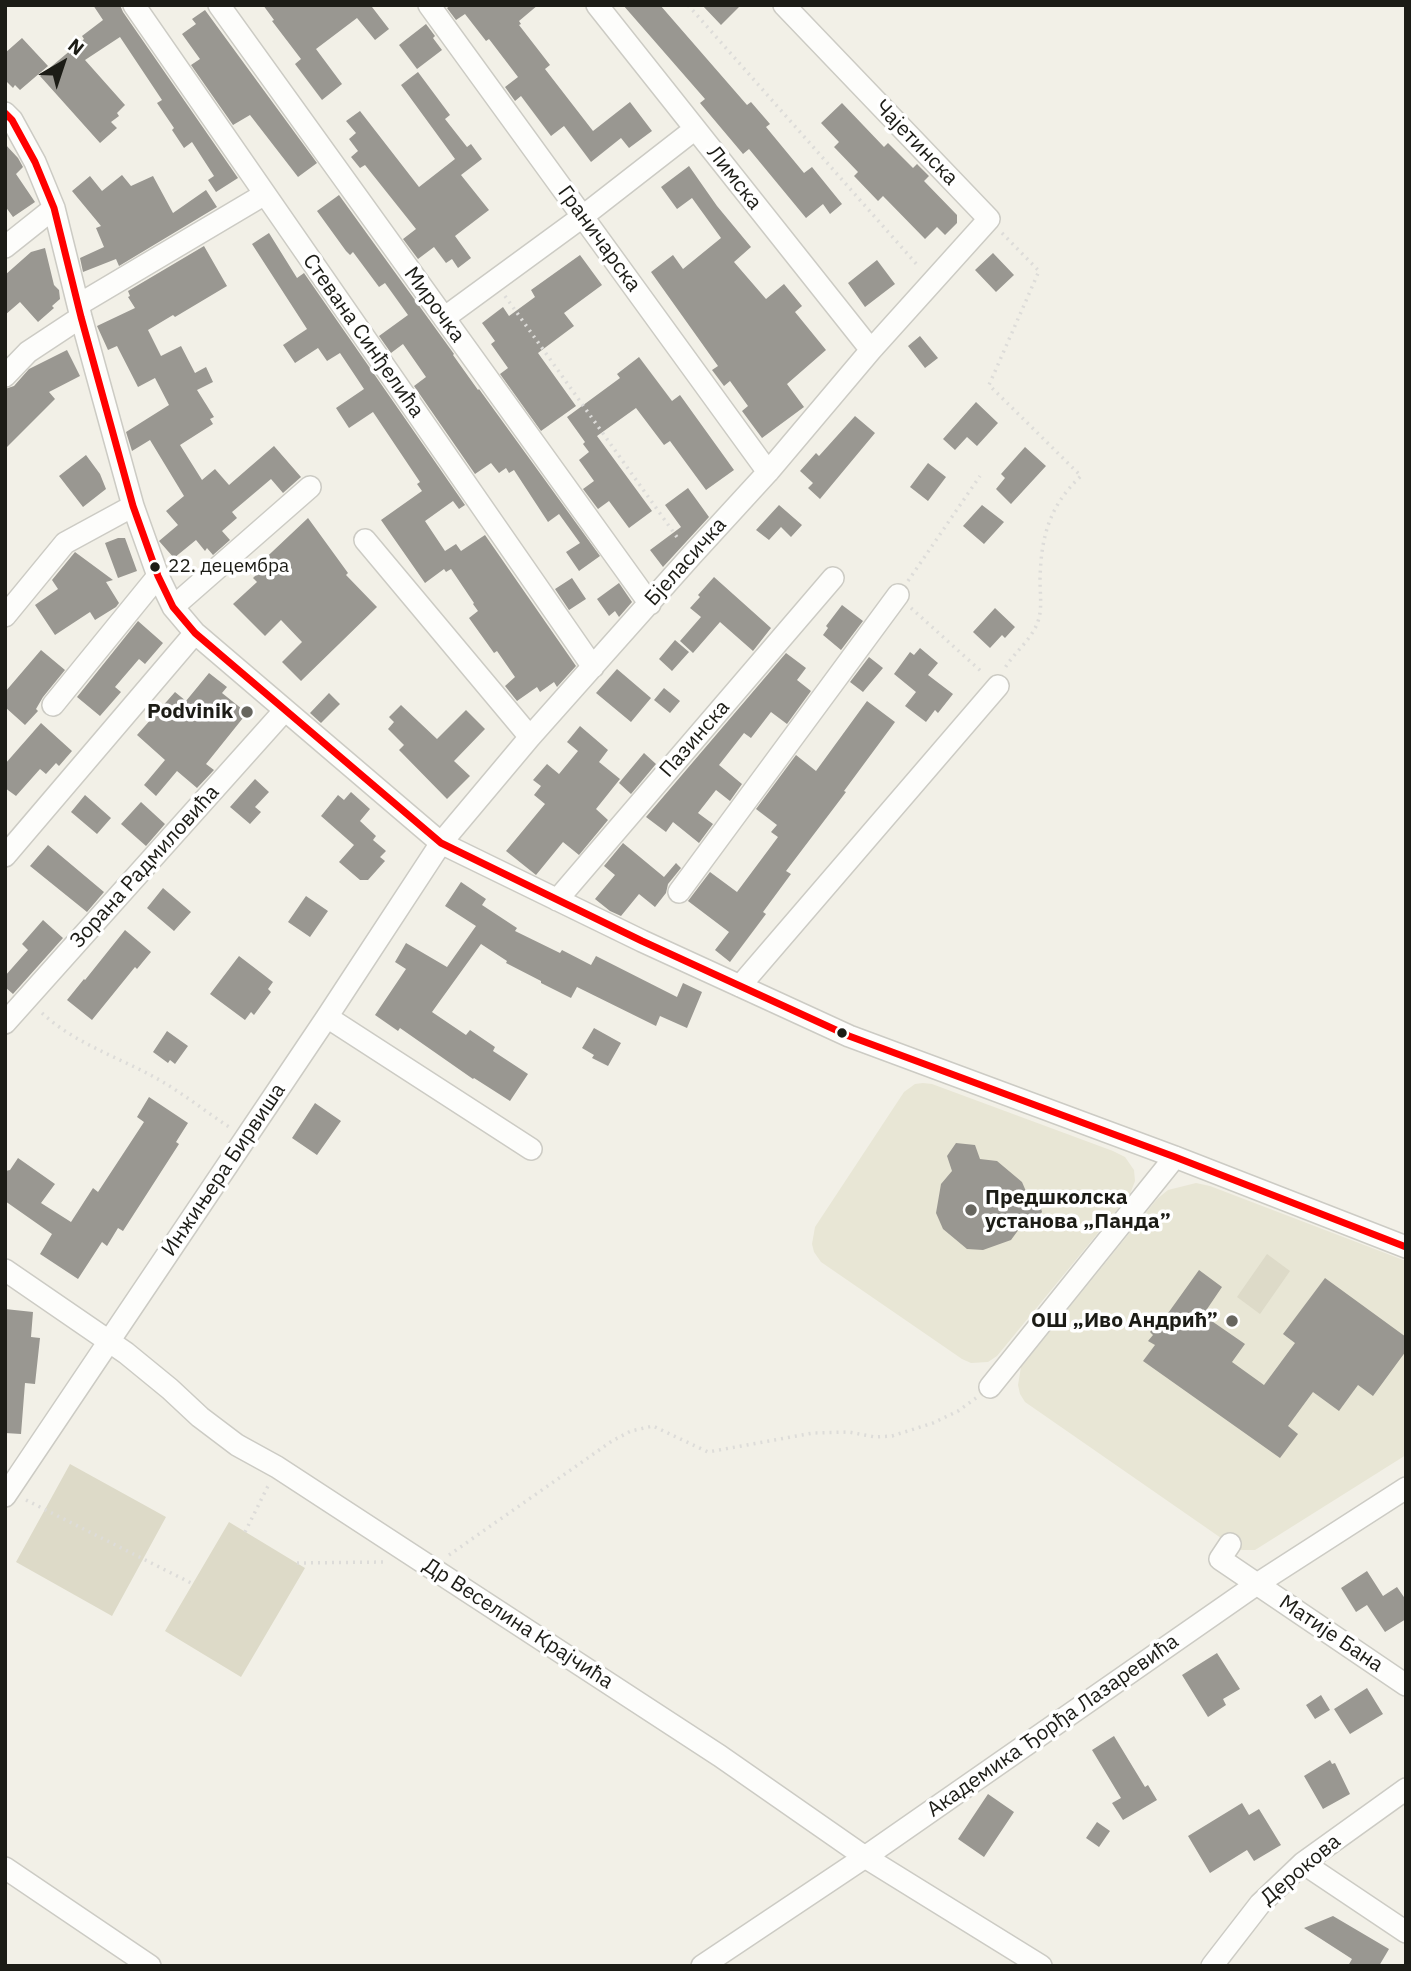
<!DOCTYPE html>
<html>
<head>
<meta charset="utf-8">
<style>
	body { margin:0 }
	#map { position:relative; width:1411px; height:1971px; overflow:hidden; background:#f2f0e7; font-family:"IBM Plex Sans",sans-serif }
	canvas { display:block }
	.frame { position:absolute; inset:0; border:7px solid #1c1c16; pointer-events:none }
	.north { position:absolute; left:28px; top:28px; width:70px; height:70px; -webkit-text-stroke:5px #fff; paint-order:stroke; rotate:39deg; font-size:19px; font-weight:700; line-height:28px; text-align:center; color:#1c1c16 }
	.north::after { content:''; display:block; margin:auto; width:24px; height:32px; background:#1c1c16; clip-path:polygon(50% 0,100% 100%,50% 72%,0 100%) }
</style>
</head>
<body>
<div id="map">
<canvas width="1411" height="1971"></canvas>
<div class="frame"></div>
<div class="north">N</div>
</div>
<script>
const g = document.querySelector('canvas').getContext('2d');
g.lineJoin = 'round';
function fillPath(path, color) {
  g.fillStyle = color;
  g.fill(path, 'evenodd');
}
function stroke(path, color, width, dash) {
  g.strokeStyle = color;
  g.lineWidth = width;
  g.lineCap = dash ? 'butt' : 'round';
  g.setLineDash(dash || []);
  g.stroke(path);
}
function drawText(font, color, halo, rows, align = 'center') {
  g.font = font + ' "IBM Plex Sans",sans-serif';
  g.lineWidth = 7;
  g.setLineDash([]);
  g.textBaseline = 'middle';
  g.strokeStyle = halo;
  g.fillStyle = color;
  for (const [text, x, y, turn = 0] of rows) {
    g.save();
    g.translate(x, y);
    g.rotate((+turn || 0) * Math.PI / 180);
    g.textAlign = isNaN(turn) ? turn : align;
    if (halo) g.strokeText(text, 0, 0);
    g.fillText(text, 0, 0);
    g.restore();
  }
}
fillPath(new Path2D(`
	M 923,1083 L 932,1084 L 1113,1151 L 1125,1157 L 1134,1170 L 1135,1181 L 1130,1194 L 997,1356 L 988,1362 L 971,1363 L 962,1359 L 821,1262 L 814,1252 L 812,1244 L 815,1227 L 904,1092 L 915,1084 Z
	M 1196,1183 L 1210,1186 L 1406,1261 L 1406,1455 L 1255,1550 L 1241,1550 L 1234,1547 L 1025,1402 L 1020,1394 L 1018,1385 L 1021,1367 L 1157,1199 L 1168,1190 Z`), '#e8e6d5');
fillPath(new Path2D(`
	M 1267,1254 L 1290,1271 L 1260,1314 L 1237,1297 Z
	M 70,1464 L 166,1517 L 112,1616 L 16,1562 Z
	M 229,1522 L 305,1568 L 241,1677 L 165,1631 Z`), '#dddac8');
fillPath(new Path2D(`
	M 93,5 L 120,5 L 123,12 L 238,178 L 216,192 L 208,180 L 214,176 L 192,142 L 184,148 L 172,130 L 174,128 L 157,103 L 162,100 L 120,37 L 85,60 L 125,105 L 117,113 L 119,116 L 111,122 L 117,128 L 100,143 L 40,76 L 84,39 L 82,36 L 103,20 Z
	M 263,5 L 374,5 L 372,7 L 389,29 L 375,40 L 357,18 L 316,49 L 342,84 L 322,100 L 295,64 L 301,59 L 272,21 L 274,20 Z
	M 451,5 L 538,5 L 519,21 L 521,24 L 519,25 L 550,65 L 545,69 L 593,131 L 630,102 L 652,131 L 629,148 L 621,138 L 591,162 L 564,126 L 551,136 L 521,96 L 515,101 L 505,87 L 518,77 L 489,39 L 486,41 L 465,14 L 456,20 L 447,8 Z
	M 623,5 L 660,5 L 747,105 L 751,102 L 770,124 L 766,127 L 804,173 L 812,167 L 842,204 L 830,214 L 823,204 L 806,218 L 749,149 L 743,154 L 700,103 L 705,99 Z
	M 702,5 L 741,5 L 721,25 Z
	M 205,10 L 317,163 L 298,177 L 250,115 L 233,125 L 191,65 L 200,59 L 182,34 L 196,24 L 192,19 Z
	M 426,24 L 435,36 L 433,38 L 442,50 L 417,69 L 399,45 Z
	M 22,38 L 48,66 L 20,90 L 15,85 L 13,88 L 5,80 L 5,53 Z
	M 418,72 L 450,115 L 445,119 L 467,147 L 471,144 L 482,159 L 461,175 L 489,210 L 455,236 L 471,258 L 458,268 L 452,259 L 446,263 L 434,247 L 418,259 L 403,239 L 416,229 L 365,165 L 360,168 L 351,157 L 358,151 L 349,139 L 356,133 L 346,121 L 360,111 L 419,187 L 455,159 L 401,85 Z
	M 842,103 L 884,147 L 888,143 L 913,168 L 917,164 L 929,176 L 924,181 L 957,215 L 957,223 L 945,235 L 937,227 L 925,239 L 883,196 L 878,201 L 854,176 L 858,172 L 834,147 L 839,142 L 821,123 Z
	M 5,144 L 18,158 L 23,167 L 16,174 L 35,202 L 13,217 L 5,206 Z
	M 689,166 L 717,206 L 751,247 L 734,262 L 766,299 L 784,284 L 802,306 L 795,312 L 826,350 L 787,384 L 804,407 L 762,438 L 742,411 L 748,406 L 730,381 L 724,386 L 712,370 L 718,366 L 651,272 L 673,255 L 683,269 L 721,238 L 692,198 L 677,209 L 661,187 Z
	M 122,175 L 131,186 L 153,176 L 173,213 L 206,190 L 217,207 L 119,266 L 116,259 L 83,272 L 80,258 L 104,247 L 96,228 L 101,226 L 72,191 L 90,176 L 102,191 Z
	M 339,195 L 454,354 L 453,355 L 478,390 L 479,389 L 600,556 L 579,571 L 566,552 L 580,543 L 559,514 L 548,522 L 514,470 L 509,473 L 506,468 L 499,473 L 491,463 L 475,474 L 414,386 L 426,377 L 403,344 L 391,353 L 379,336 L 408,315 L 385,283 L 379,287 L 353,252 L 350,255 L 346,251 L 317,211 Z
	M 269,233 L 297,278 L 304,273 L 465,505 L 459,509 L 453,501 L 425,521 L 445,551 L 456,544 L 461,551 L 485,535 L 576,666 L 557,687 L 554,682 L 540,692 L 537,687 L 517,701 L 505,686 L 515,677 L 497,651 L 494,653 L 469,618 L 478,611 L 473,604 L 474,603 L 451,569 L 446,572 L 444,569 L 425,583 L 381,520 L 422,491 L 417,484 L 420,482 L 373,412 L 349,428 L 336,408 L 364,389 L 340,353 L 327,361 L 318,348 L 295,363 L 283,345 L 307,329 L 252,244 Z
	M 204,246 L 227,286 L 175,317 L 173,315 L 148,330 L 161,356 L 181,346 L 195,373 L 206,367 L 213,382 L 197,390 L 214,417 L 210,419 L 213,424 L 180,445 L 202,480 L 215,469 L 229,485 L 274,446 L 301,477 L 283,493 L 271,479 L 232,512 L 237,518 L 222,531 L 230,540 L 213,555 L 207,548 L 205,551 L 196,540 L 174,558 L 159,541 L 178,525 L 166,511 L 184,496 L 150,440 L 132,451 L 126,432 L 169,405 L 155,378 L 138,387 L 117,346 L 108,350 L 97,326 L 135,308 L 128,297 L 130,296 L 128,291 Z
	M 45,248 L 54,285 L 59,290 L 60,299 L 52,306 L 54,308 L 38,322 L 20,302 L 5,315 L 5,275 L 31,252 Z
	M 993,253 L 1014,275 L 996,292 L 975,270 Z
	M 580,255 L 602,285 L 564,313 L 574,326 L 538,353 L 576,406 L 541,431 L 500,374 L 508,368 L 491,344 L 495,341 L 482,323 L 503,307 L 509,316 L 535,297 L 531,290 Z
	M 877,260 L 895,284 L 865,307 L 848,283 Z
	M 920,336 L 938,358 L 925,368 L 908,346 Z
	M 67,350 L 80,376 L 49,392 L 55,399 L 5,449 L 5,389 L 14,386 L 29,369 Z
	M 639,357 L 672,401 L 680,395 L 734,470 L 706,490 L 670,441 L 664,445 L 636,408 L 597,436 L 652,511 L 629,528 L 609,501 L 598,509 L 583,489 L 594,481 L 579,460 L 589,452 L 583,444 L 585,442 L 567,417 L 620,378 L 617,374 Z
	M 976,402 L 998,423 L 977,446 L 967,437 L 955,450 L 943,439 Z
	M 855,416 L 875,433 L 820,499 L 808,488 L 813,483 L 800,471 L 816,453 L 819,456 Z
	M 1025,447 L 1046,466 L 1011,504 L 996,489 L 1005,478 L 1001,474 Z
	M 86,455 L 100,474 L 106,489 L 83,507 L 59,476 Z
	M 928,463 L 946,477 L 928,501 L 910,487 Z
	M 688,488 L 709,517 L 663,567 L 650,550 L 681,527 L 665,505 Z
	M 779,505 L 802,525 L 791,537 L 781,527 L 769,540 L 756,530 Z
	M 982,505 L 1004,522 L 984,544 L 963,526 Z
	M 308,518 L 348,573 L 346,575 L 377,607 L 301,681 L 282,662 L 302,642 L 281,620 L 265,636 L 233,604 L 257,582 L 253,578 L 259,572 L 255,568 Z
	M 118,538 L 125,538 L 137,571 L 118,578 L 105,543 Z
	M 75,552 L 113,580 L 106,582 L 119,603 L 116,607 L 95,620 L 90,612 L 55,635 L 35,605 L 58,589 L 52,580 Z
	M 714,577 L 771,628 L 753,651 L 720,622 L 693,653 L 680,641 L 701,617 L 690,608 L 700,597 L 698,595 Z
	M 572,578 L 586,599 L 569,610 L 555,589 Z
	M 619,583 L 632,602 L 619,617 L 615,611 L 609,616 L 597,599 Z
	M 842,605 L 863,621 L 841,650 L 823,635 L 828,628 L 826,626 Z
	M 995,608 L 1015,627 L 1005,638 L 1002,635 L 990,648 L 973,632 Z
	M 138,621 L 163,643 L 145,664 L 139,659 L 115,687 L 121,692 L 100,716 L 77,697 Z
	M 675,640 L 689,652 L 672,671 L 659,659 Z
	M 920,648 L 938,663 L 928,675 L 953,694 L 938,713 L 935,710 L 926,722 L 905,706 L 916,692 L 894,674 L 910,652 L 914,655 Z
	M 41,650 L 65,670 L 43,697 L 36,709 L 38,711 L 25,725 L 5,707 L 5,692 Z
	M 786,653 L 806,668 L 797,680 L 811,691 L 787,724 L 771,712 L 751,738 L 744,733 L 719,765 L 742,784 L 730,801 L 716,790 L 698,813 L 713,824 L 699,843 L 673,822 L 666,832 L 646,817 Z
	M 869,657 L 883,668 L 863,692 L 850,682 Z
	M 617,669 L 651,698 L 631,722 L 596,693 Z
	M 209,673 L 227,687 L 222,693 L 247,713 L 206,764 L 214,770 L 197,788 L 177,771 L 156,796 L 144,785 L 165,760 L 137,735 L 175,692 L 186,701 Z
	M 664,688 L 680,701 L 670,713 L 654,700 Z
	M 329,693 L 340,704 L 321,723 L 310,713 Z
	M 867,701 L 895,722 L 844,791 L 846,792 L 786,871 L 791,874 L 763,912 L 766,914 L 730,962 L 715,950 L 729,932 L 688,901 L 710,872 L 737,892 L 778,837 L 771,832 L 777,825 L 756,809 L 796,755 L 816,771 Z
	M 401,705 L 437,739 L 466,710 L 485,729 L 454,761 L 470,776 L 447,799 L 399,750 L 404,745 L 388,729 L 394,722 L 389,717 Z
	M 41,723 L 72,751 L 59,766 L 56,763 L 46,774 L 40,769 L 16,796 L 5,788 L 5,764 Z
	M 580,726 L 608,750 L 599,762 L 620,779 L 596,809 L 608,820 L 579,855 L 563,842 L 536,875 L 506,851 L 545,804 L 534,795 L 541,786 L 533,780 L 547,764 L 559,774 L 578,751 L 567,742 Z
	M 644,753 L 656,764 L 631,794 L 619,783 Z
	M 255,779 L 269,792 L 255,807 L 261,812 L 250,824 L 230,807 Z
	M 351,792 L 370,809 L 360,821 L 376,836 L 373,840 L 386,851 L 380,857 L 385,861 L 368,880 L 360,880 L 339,862 L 354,845 L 321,816 L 338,795 L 344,800 Z
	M 85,795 L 111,818 L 97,834 L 71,812 Z
	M 141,802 L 165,824 L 146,846 L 121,824 Z
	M 623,843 L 664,877 L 676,863 L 681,868 L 668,884 L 666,893 L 655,907 L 639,894 L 621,916 L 610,911 L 595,899 L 615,875 L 604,866 Z
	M 48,845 L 104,892 L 87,912 L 30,866 Z
	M 461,882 L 486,899 L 482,905 L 517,928 L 515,931 L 560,953 L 562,950 L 591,965 L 596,956 L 677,997 L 683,983 L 702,992 L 687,1028 L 660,1016 L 656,1026 L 577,987 L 571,998 L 541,983 L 541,981 L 506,963 L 507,961 L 481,944 L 432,1012 L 466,1035 L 470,1030 L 495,1047 L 493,1051 L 528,1074 L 510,1101 L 474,1078 L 473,1079 L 400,1028 L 398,1031 L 375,1015 L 406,969 L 395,962 L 406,943 L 447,967 L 476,926 L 445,906 Z
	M 163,888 L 191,912 L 174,931 L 147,908 Z
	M 306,896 L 328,911 L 310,937 L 288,922 Z
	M 43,920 L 63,938 L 13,994 L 5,987 L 5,976 L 28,950 L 22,944 Z
	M 125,930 L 151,952 L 137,969 L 135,967 L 92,1020 L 67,1000 L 84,979 L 85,980 Z
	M 239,956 L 273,982 L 268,989 L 271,992 L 254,1015 L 251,1012 L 245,1020 L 210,994 Z
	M 594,1028 L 621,1043 L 608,1066 L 592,1058 L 594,1055 L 582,1048 Z
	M 167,1031 L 188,1046 L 175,1064 L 170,1060 L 168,1063 L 153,1052 Z
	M 149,1097 L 188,1123 L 176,1142 L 179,1144 L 123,1231 L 118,1228 L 107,1246 L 102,1242 L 78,1279 L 40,1254 L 52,1234 L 5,1201 L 5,1171 L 10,1170 L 18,1158 L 55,1184 L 41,1203 L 71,1222 L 93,1188 L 98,1192 L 144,1122 L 137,1117 Z
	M 315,1103 L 341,1121 L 317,1155 L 292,1138 Z
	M 956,1143 L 975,1145 L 980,1159 L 997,1161 L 1022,1182 L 1028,1196 L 1037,1195 L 1042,1212 L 1031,1226 L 1022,1225 L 1011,1240 L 983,1250 L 967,1249 L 943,1229 L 936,1213 L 941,1184 L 952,1171 L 947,1156 Z
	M 1199,1270 L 1222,1287 L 1203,1315 L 1245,1344 L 1232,1362 L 1264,1385 L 1295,1343 L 1283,1334 L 1325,1278 L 1406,1337 L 1406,1351 L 1373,1396 L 1358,1385 L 1339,1411 L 1313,1392 L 1288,1426 L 1298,1434 L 1280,1458 L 1143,1361 L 1155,1345 L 1148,1341 L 1153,1335 L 1150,1332 L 1163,1314 L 1166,1316 Z
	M 5,1309 L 33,1312 L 31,1337 L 40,1338 L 35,1384 L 25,1383 L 21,1434 L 5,1433 Z
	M 1367,1571 L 1383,1596 L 1397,1587 L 1406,1600 L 1406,1619 L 1385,1632 L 1367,1605 L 1356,1612 L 1341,1588 Z
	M 1217,1653 L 1240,1689 L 1223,1699 L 1226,1705 L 1208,1717 L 1182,1675 Z
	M 1367,1688 L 1383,1714 L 1350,1734 L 1334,1709 Z
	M 1321,1695 L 1330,1710 L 1315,1719 L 1306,1705 Z
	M 1114,1736 L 1145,1787 L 1148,1785 L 1157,1800 L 1123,1820 L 1112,1803 L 1121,1798 L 1092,1750 Z
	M 1330,1760 L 1332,1764 L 1335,1763 L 1350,1794 L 1323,1809 L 1304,1776 Z
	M 988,1794 L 1014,1812 L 984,1857 L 958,1839 Z
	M 1242,1803 L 1249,1815 L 1259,1809 L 1281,1845 L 1254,1861 L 1247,1850 L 1210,1873 L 1188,1836 Z
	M 1097,1822 L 1110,1831 L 1099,1847 L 1086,1838 Z
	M 1333,1916 L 1389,1949 L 1379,1966 L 1348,1966 L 1352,1959 L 1304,1928 Z`), '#999791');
const minor = new Path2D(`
	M 134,5 L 593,667
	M 219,5 L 650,604
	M 429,5 L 768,472
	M 597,5 L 871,350
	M 5,113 L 12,120 L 35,162 L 54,208 L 81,317 L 133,506 L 158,576 L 173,607 L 195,633 L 441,843 L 642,941 L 849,1036 L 1175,1157 L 1406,1247
	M 5,247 L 54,208
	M 78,305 L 265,194
	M 444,318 L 582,217 L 695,129
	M 5,376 L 28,352 L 81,317
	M 365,540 L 530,737
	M 173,607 L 310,487
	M 5,616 L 65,543 L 133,506
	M 53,705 L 158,576
	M 5,856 L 195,633
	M 679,892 L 898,595
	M 557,900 L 833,578
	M 740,986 L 998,686
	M 327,1017 L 531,1149
	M 5,1023 L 285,710
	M 5,1270 L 126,1353 L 170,1389 L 200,1417 L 237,1445 L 277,1467 L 720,1756 L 865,1857 L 1041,1966
	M 990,1387 L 1175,1157
	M 5,1496 L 327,1017 L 441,843 L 530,737 L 691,556 L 768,472 L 871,350 L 989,219 L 784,5
	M 1230,1544 L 1220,1559 L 1406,1685
	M 1303,1863 L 1406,1932
	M 5,1868 L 150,1966
	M 702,1966 L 865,1857 L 1257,1584 L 1406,1488
	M 1212,1966 L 1260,1904 L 1303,1863 L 1406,1789`);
stroke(minor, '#cccbc4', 24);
stroke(new Path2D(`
	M 688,5 L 919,267
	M 1002,233 L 1039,271 L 989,385 L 1081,476 C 1049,506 1041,537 1040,580 C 1040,593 1042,606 1039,618 C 1034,638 1015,651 1005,668
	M 505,296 L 679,540
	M 908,581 L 980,476
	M 911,608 L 983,673
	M 42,1013 C 74,1043 118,1057 156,1078 C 181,1092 205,1111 229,1127
	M 26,1500 L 193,1584
	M 245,1532 L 269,1484
	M 449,1555 L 612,1441 L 631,1431 L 653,1426 L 708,1452 L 813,1433 L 849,1432 L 875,1437 L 892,1436 L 933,1423 L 958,1411 L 976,1398
	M 297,1563 L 386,1562`), '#dddcd9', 3.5, [2, 5]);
stroke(minor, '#fdfdfb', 21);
stroke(new Path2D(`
	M 5,113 L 12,120 L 35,162 L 54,208 L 81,317 L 133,506 L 158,576 L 173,607 L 195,633 L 441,843 L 642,941 L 849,1036 L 1175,1157 L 1406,1247`), '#f00', 7);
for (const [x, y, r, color] of [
	[155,567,6,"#1c1c16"],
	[247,712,7,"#67665f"],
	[842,1033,6,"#1c1c16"],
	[971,1210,7,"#67665f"],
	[1232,1321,7,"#67665f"]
]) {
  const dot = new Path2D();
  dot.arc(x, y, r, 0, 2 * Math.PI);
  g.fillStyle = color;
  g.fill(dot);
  stroke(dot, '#fff', 2.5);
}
drawText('19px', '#1c1c16', '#fff', [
	["22. децембра",168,567]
], 'left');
drawText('21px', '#1c1c16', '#fff', [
	["Чајетинска",916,143,46],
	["Лимска",734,178,52],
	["Граничарска",599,239,54],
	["Мирочка",434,305,54],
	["Стевана Синђелића",363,336,55],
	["Бјеласичка",686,562,-48],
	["Пазинска",695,739,-49],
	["Зорана Радмиловића",145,867,-48],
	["Инжињера Бирвиша",224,1170,-56],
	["Др Веселина Крајчића",518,1624,33],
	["Матије Бана",1331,1634,34],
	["Академика Ђорђа Лазаревића",1053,1726,-35],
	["Дерокова",1301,1870,-40]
]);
drawText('bold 21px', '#1c1c16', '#fff', [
	["Podvinik",233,712],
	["Предшколска",985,1198,"left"],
	["установа „Панда”",985,1222,"left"],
	["ОШ „Иво Андрић”",1218,1321]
], 'right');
</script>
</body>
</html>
